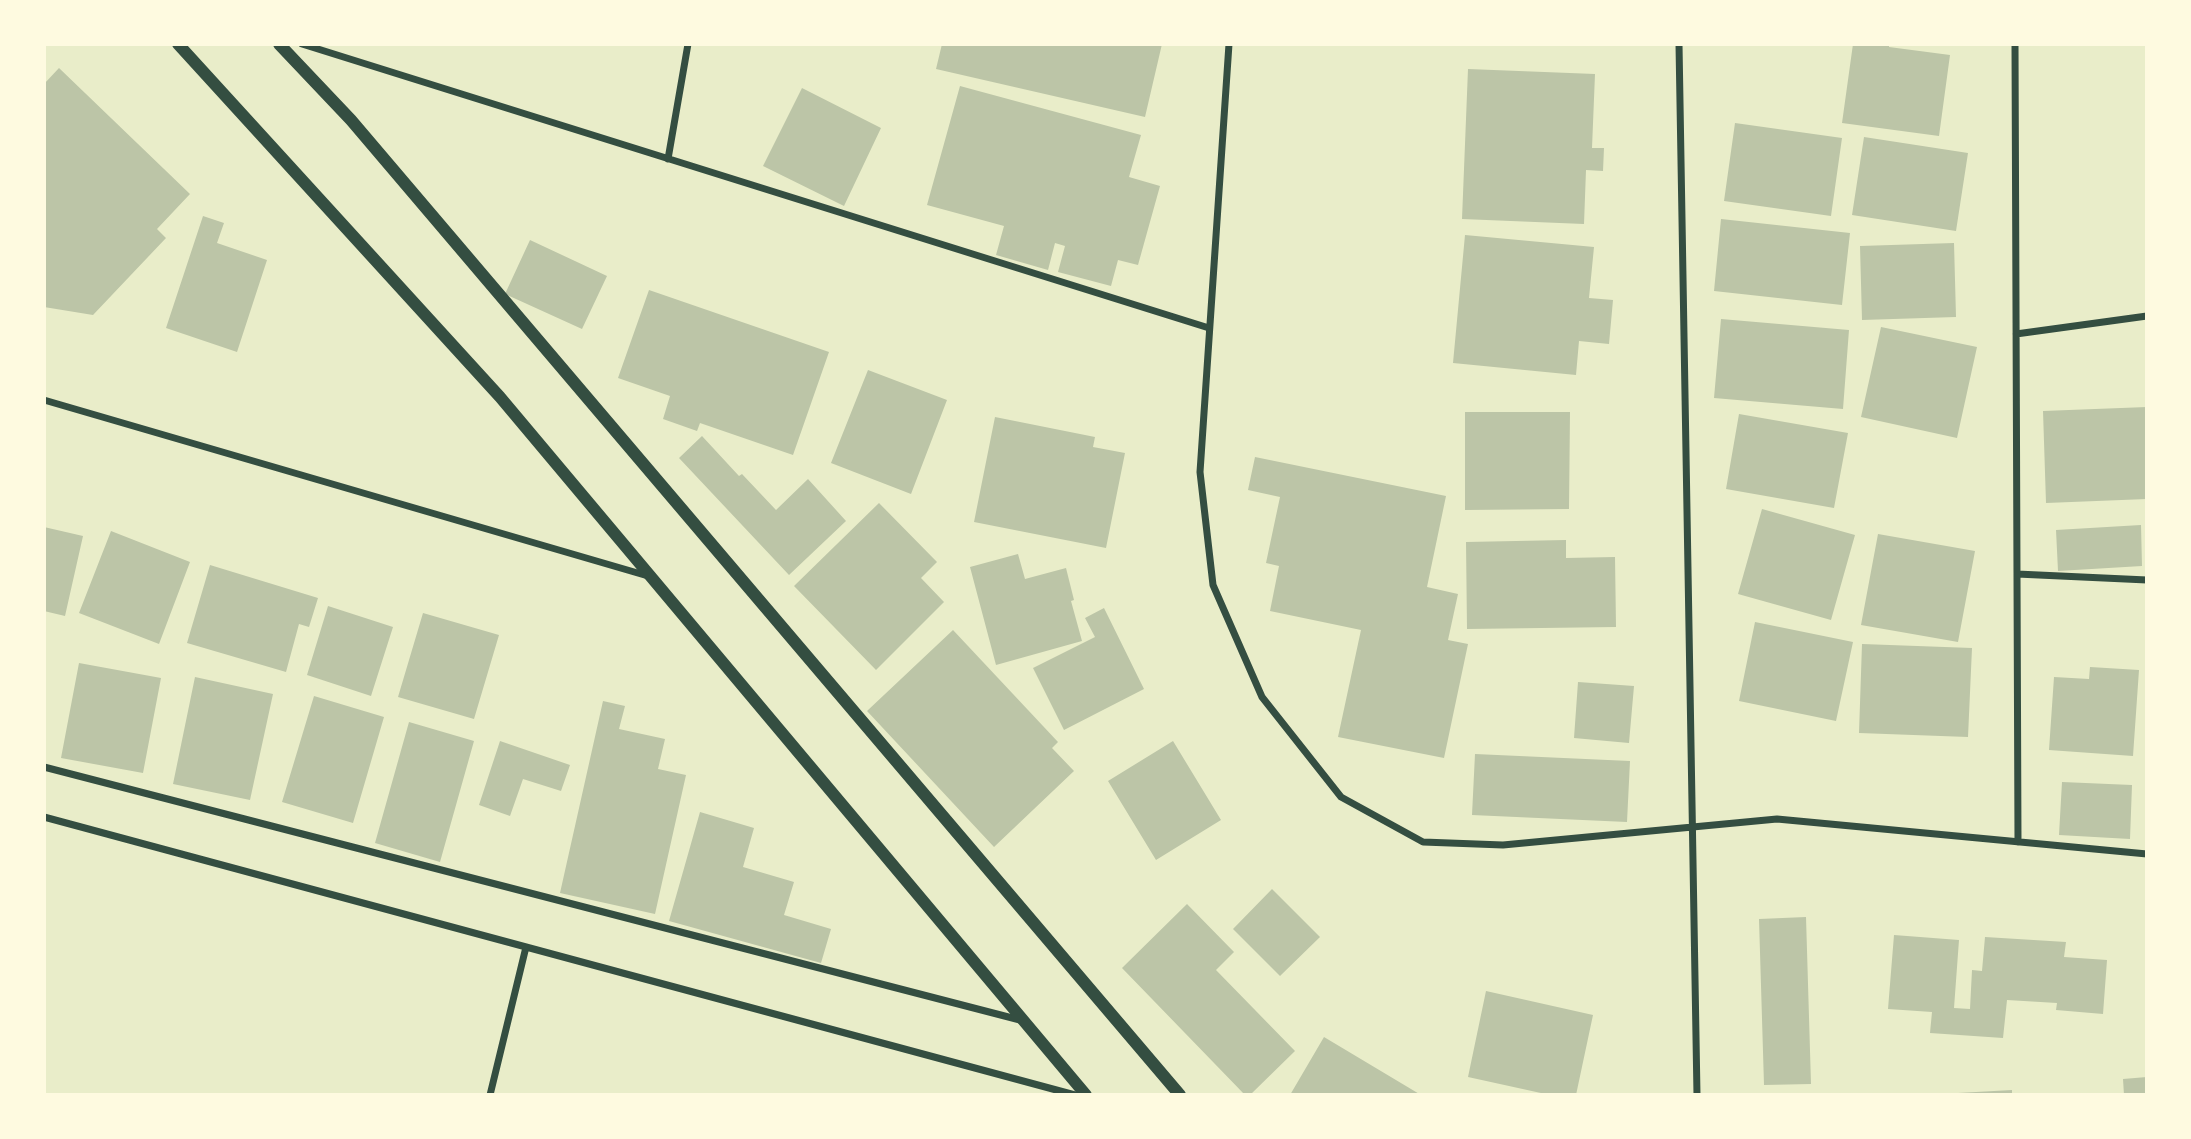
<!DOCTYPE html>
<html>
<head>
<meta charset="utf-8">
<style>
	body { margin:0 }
	#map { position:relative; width:2191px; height:1139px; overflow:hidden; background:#e9edc9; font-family:"Zilla Slab",serif }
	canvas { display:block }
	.frame { position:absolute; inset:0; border:46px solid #fefae0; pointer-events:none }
</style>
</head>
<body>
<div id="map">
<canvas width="2191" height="1139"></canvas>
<div class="frame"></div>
</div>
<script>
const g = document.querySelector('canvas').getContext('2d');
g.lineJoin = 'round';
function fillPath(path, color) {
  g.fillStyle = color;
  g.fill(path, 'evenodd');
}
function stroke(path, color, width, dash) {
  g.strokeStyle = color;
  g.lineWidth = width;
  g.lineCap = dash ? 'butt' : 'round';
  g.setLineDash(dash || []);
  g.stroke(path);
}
fillPath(new Path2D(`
	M 942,44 L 1162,44 L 1145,117 L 936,69 Z
	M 1853,44 L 1889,44 L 1889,47 L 1950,55 L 1939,136 L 1842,123 Z
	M 59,68 L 190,194 L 157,229 L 166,238 L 93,315 L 44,307 L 44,84 Z
	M 1468,69 L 1595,74 L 1592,148 L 1604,148 L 1603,171 L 1586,170 L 1584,224 L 1462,219 Z
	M 960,86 L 1141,135 L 1129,177 L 1160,186 L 1138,265 L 1118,260 L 1111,286 L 1058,272 L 1065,246 L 1055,243 L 1048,270 L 996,255 L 1004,226 L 927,205 Z
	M 802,88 L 881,128 L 844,206 L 763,166 Z
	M 1735,123 L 1842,138 L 1831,216 L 1724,201 Z
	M 1864,137 L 1968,153 L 1956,231 L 1852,215 Z
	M 203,216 L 224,223 L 217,243 L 267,260 L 237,352 L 166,328 Z
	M 1721,219 L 1850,233 L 1842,305 L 1714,291 Z
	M 1465,235 L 1594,247 L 1589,298 L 1613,300 L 1609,344 L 1579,341 L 1576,375 L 1453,363 Z
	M 530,240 L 607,276 L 582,329 L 505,294 Z
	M 1954,243 L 1956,317 L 1862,320 L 1860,246 Z
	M 649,290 L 829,352 L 793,455 L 700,423 L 697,431 L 663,419 L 670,396 L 618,378 Z
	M 1721,319 L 1849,330 L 1843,409 L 1714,398 Z
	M 1881,327 L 1977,347 L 1957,438 L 1861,417 Z
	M 868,370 L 947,400 L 911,494 L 831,463 Z
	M 2147,407 L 2147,499 L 2046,503 L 2043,411 Z
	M 1465,412 L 1570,412 L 1569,509 L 1465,510 Z
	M 1739,414 L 1848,433 L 1834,508 L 1726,489 Z
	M 995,417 L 1095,437 L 1093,447 L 1125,453 L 1106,548 L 974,522 Z
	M 702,436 L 739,476 L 742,474 L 776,510 L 808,479 L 846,521 L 789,575 L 679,458 Z
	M 1255,457 L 1446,496 L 1427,587 L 1458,594 L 1448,640 L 1468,644 L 1444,758 L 1338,737 L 1361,630 L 1270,611 L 1279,566 L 1266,563 L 1280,497 L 1248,490 Z
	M 879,503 L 937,562 L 921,578 L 944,602 L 876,670 L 794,586 Z
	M 1762,509 L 1855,535 L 1831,620 L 1738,594 Z
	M 2141,525 L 2142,566 L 2058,571 L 2056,530 Z
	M 44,527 L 83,536 L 65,616 L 44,611 Z
	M 111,531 L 190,562 L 159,644 L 79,613 Z
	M 1878,534 L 1975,551 L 1958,642 L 1861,625 Z
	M 1566,540 L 1566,558 L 1615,557 L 1616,627 L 1467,629 L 1466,542 Z
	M 1018,554 L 1025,579 L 1066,568 L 1074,600 L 1071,601 L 1082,641 L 996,665 L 970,567 Z
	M 210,565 L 318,598 L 309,627 L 299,624 L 286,672 L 187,643 Z
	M 328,606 L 393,627 L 371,696 L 307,675 Z
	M 1104,608 L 1144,689 L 1064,730 L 1033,668 L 1095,637 L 1085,618 Z
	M 423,613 L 499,635 L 474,719 L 398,697 Z
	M 1755,622 L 1853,642 L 1836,721 L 1739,701 Z
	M 953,630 L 1058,742 L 1052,748 L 1074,771 L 994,847 L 867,711 Z
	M 1862,644 L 1972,648 L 1968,737 L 1859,733 Z
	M 79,663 L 161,678 L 143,773 L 61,758 Z
	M 2090,667 L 2139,670 L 2133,756 L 2049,750 L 2054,677 L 2089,679 Z
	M 195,677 L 273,694 L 250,800 L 173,784 Z
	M 1578,682 L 1634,686 L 1629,743 L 1574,738 Z
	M 314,696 L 384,717 L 353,823 L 282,802 Z
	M 603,701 L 625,706 L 619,729 L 665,739 L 658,769 L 686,775 L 655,914 L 560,893 Z
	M 409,722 L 474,741 L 440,862 L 375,843 Z
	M 500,741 L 570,765 L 561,791 L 523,779 L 510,816 L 479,805 Z
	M 1173,741 L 1221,820 L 1156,860 L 1108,781 Z
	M 1475,754 L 1630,761 L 1627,822 L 1472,815 Z
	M 2062,782 L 2132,785 L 2130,839 L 2059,835 Z
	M 700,812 L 754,828 L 743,867 L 794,882 L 784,915 L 831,929 L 821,963 L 669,921 Z
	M 1272,889 L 1320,937 L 1280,976 L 1233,929 Z
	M 1187,904 L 1234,952 L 1216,970 L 1295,1051 L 1250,1095 L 1245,1095 L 1122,968 Z
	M 1806,917 L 1811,1084 L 1764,1085 L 1759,919 Z
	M 1894,935 L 1959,940 L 1954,1008 L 1970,1009 L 1972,970 L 1982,971 L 1985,937 L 2066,942 L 2064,957 L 2107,960 L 2103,1014 L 2056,1010 L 2057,1003 L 2007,1000 L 2003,1038 L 1930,1033 L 1932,1012 L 1888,1009 Z
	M 1486,991 L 1593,1015 L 1576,1095 L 1550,1095 L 1468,1077 Z
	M 1324,1037 L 1421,1095 L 1290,1095 Z
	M 2147,1077 L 2147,1095 L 2124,1095 L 2123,1079 Z
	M 2012,1090 L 2012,1095 L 1958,1095 L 1958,1093 Z`), '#bcc5a7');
stroke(new Path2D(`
	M 302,44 L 1209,328
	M 1229,44 L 1200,472 L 1213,585 L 1262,697 L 1341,797 L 1423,842 L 1503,845 L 1777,819 L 2147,854
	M 1679,44 L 1697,1095
	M 2015,44 L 2018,842
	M 668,159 L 688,44
	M 2016,334 L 2147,316
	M 44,400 L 648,576
	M 2017,574 L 2147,580
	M 44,767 L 1020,1020
	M 44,817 L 1075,1095
	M 490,1095 L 526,947`), '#344e41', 7);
stroke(new Path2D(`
	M 178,44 L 500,397 L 1086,1095
	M 279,44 L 351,120 L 1180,1095`), '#344e41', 12);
</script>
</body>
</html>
